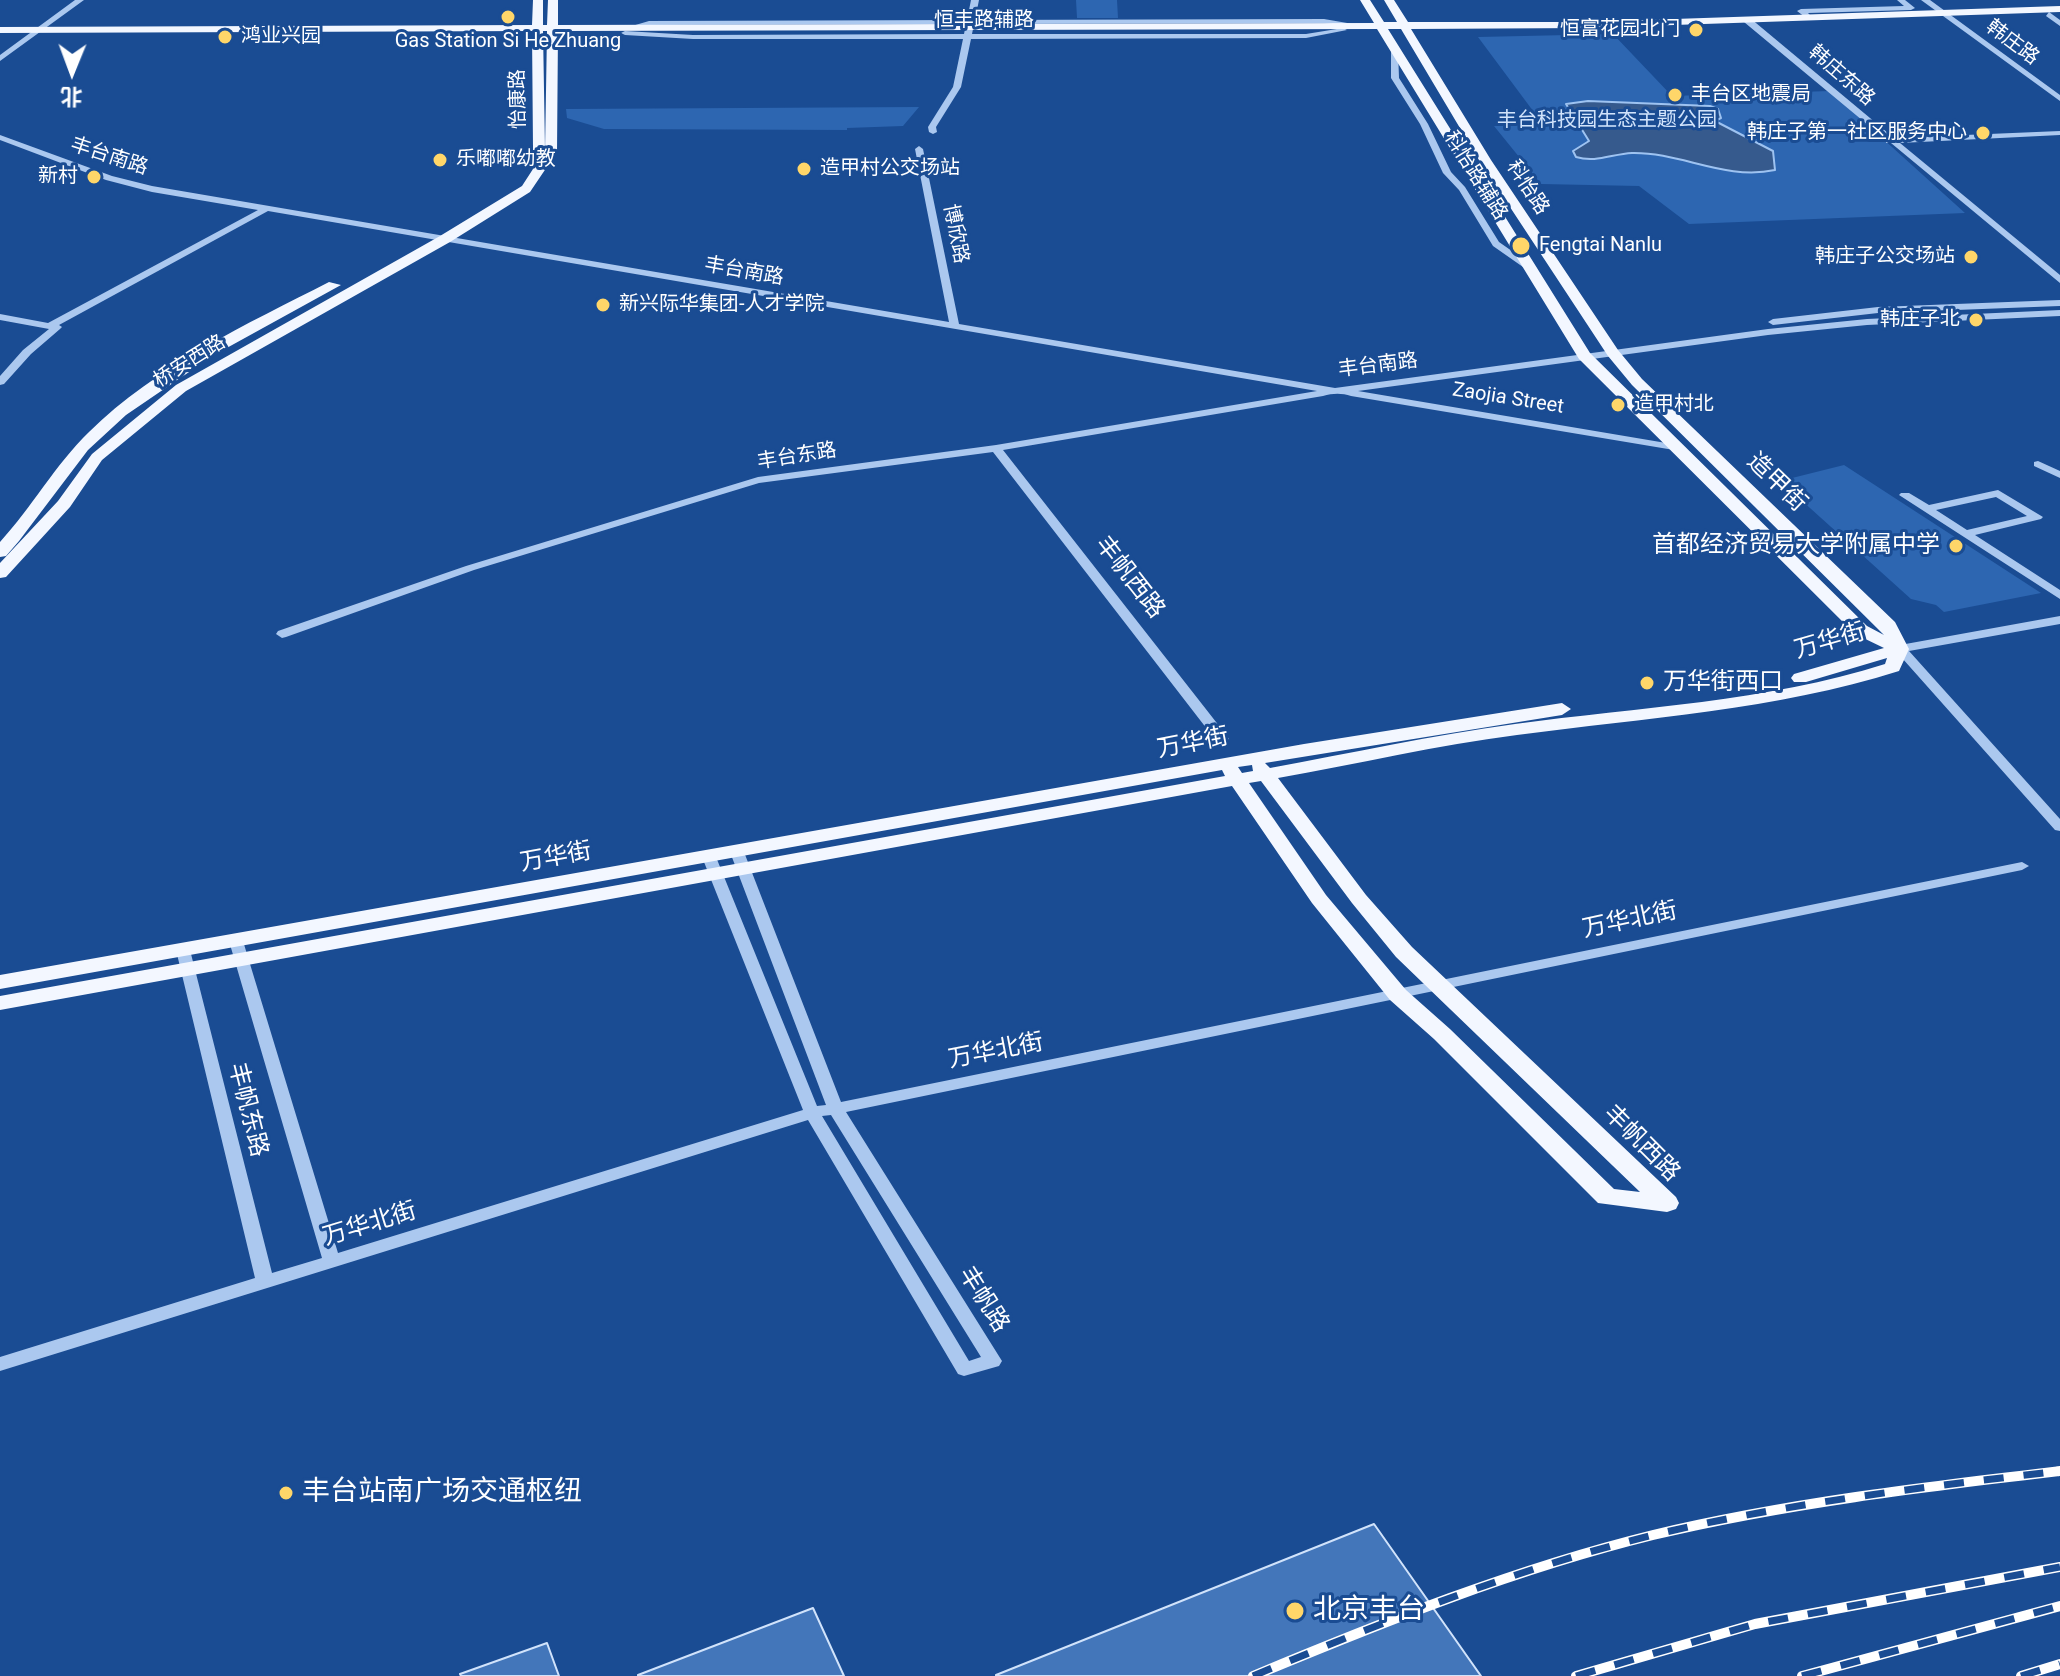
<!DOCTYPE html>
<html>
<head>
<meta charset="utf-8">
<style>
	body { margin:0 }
	#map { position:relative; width:2060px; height:1676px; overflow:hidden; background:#1a4c93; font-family:Roboto,"Noto Sans SC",sans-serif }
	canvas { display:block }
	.north { position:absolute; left:32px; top:32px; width:80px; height:80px; -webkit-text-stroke:6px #1a4c93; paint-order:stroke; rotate:181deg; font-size:22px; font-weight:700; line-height:32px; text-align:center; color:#fff }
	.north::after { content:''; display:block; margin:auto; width:28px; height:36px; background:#fff; clip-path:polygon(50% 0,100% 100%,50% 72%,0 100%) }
</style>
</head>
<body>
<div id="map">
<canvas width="2060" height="1676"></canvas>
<div class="north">北</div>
</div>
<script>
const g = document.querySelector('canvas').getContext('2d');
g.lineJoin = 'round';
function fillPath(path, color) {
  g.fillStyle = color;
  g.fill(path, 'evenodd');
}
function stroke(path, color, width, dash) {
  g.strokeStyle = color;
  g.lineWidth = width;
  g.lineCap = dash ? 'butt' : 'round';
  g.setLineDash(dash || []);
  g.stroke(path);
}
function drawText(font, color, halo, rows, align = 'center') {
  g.font = font + ' Roboto,"Noto Sans SC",sans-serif';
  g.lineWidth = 6;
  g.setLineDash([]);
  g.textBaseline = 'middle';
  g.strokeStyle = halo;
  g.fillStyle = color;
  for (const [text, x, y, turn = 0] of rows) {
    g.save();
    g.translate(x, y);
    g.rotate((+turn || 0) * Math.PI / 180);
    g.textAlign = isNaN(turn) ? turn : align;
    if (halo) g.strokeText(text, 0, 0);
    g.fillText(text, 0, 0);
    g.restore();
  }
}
fillPath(new Path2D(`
	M 1076,0 L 1117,0 L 1118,18 L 1077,18 Z
	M 1613,34 L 1672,96 L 1830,91 L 1965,213 L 1689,224 L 1639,186 L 1541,184 L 1494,126 L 1542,123 L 1478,37 Z
	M 919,107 L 903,126 L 847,128 L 847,130 L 604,129 L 567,118 L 566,109 Z
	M 1844,465 L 2041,593 L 1944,612 L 1936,605 L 1911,599 L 1780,481 Z`), '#2d66b1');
const water = new Path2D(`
	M 1588,101 L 1710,106 L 1718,109 L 1721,118 L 1715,121 L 1773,151 L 1775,170 C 1725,181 1681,152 1632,153 C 1612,154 1596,163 1576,157 L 1573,151 L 1589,141 L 1566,104 Z`);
fillPath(water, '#365a8d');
stroke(water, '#9ec3f1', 2);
const building = new Path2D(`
	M 1374,1524 L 1481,1676 L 996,1676 L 996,1675 Z
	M 813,1608 L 844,1676 L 638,1676 L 638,1675 Z
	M 547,1643 L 559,1676 L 461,1676 L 460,1674 Z`);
fillPath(building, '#4376ba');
stroke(building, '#d1e3fb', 2);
fillPath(new Path2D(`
	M 75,0 L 84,0 L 0,61 L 0,55 Z
	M 971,0 L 979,0 L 975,20 L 1324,19 L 1353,24 L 1349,26 L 1324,23 L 974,24 L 972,34 L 1306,34 L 1343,28 L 1347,30 L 1306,38 L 971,39 L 961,87 L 936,127 L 937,132 L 933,134 L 929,132 L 928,127 L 953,87 L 963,39 L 693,39 L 625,35 L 621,33 L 625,31 L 693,35 L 964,34 L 966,24 L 649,25 L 636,28 L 632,26 L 649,21 L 967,20 Z
	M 1897,0 L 1905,0 L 1915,8 L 1911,10 L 1808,13 L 1813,18 L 1809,20 L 1797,11 L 1801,9 L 1904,6 Z
	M 1921,0 L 1930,0 L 2060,95 L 2060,101 Z
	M 2049,12 L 2060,20 L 2060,26 L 2046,16 Z
	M 1744,18 L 1750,18 L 1894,138 L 2060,131 L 2060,135 L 1900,143 L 2060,275 L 2060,283 L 1891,143 L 1886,143 L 1886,140 L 1744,22 Z
	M 1391,48 L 1398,50 L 1399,78 L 1428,124 L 1451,172 L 1465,187 L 1499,242 L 1529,263 L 1529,267 L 1523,267 L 1493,246 L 1459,190 L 1443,173 L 1420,124 L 1391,78 Z
	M 0,135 L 112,176 L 152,186 L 949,322 L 915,149 L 919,146 L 923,149 L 959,324 L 1335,388 L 1768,329 L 1867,319 L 2060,310 L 2060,316 L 1867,325 L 1768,335 L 1358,391 L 1678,445 L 1679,447 L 1674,450 L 1351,396 C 1342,393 1333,393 1323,396 L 1003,450 L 1227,736 L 1229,739 L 1222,743 L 1217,742 L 993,452 L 759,483 L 474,570 L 286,637 L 282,638 L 276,634 L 278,631 L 466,566 L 758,477 L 996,445 L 1317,391 L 268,211 L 59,325 L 62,327 L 60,329 L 31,354 L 4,384 L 0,385 L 0,376 L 23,350 L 49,329 L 0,320 L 0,314 L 48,323 L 258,210 L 152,192 L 106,180 L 0,140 Z
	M 2060,300 L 2060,306 L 1878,313 L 1773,325 L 1768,322 L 1773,319 L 1878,307 Z
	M 2038,461 L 2060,471 L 2060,478 L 2034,466 L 2034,462 Z
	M 1998,490 L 2043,517 L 2041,519 L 1975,535 L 2060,590 L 2060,599 L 1899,495 L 1901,493 L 1909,493 L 1929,505 ZM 1996,497 L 2027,516 L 1967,530 L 1936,510 Z
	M 2060,616 L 2060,624 L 1909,651 L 2060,819 L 2060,831 L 2055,830 L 1894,649 L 1900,645 Z
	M 737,848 L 744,852 L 841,1102 L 2022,862 L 2029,866 L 2022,870 L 846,1112 L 1002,1361 L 999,1366 L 964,1376 L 958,1374 L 808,1120 L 0,1371 L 0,1357 L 255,1278 L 176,950 L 178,947 L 183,945 L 190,950 L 272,1273 L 322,1258 L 229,941 L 231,938 L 241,938 L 243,941 L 338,1253 L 803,1110 L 702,857 L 704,854 L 709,853 L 716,857 L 817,1106 L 826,1105 L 730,852 ZM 831,1115 L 981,1357 L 969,1361 L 822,1116 Z`), '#abc8ef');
fillPath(new Path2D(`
	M 533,0 L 543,0 L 543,25 L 547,25 L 548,0 L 558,0 L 558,25 L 1374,23 L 1360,0 L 1370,0 L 1384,22 L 1397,22 L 1384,0 L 1394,0 L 1408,22 L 1585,22 L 2060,6 L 2060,12 L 1585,28 L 1411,29 L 1491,160 L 1618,350 L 1642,379 L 1895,622 L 1909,649 L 1899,671 C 1776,710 1645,718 1517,735 C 1437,745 1358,764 1278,778 L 1366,895 L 1412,947 L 1676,1197 L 1679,1203 L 1676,1209 L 1667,1212 L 1598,1203 L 1434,1039 L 1390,1000 L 1312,903 L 1232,786 L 0,1010 L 0,996 L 1225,776 L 1222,770 L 0,989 L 0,975 L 1304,744 L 1562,703 L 1571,709 L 1562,715 L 1265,763 L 1270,768 C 1352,753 1433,735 1515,724 C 1639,707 1766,702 1885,664 L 1887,658 L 1806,682 L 1794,682 L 1791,678 L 1794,674 L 1884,648 L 1855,634 L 1579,359 L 1377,29 L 558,31 L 557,152 L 530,192 L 450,242 L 186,391 L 102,460 L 70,507 L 6,577 L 0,578 L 0,563 L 58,501 L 92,454 L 176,385 L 440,236 L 522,186 L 533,169 L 525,166 L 533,149 L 532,31 L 0,33 L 0,27 L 532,25 ZM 1388,29 L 1401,29 L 1479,160 L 1608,356 L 1632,385 L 1884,635 L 1867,626 L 1590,353 ZM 543,31 L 547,31 L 545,152 L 540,159 L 545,149 ZM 1252,765 L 1253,771 L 1242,773 L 1238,767 ZM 1261,781 L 1352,903 L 1396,957 L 1640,1192 L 1614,1189 L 1450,1029 L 1406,990 L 1326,895 L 1249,783 Z
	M 329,282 L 341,285 L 214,355 L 126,415 L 88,450 L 19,541 L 6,556 L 0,557 L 0,542 C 32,507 55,465 89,432 C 156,366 247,324 329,282 Z`), '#f3f7ff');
const rail = new Path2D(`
	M 1253,1676 C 1383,1622 1515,1569 1653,1535 C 1787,1503 1924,1487 2060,1471
	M 1576,1676 L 1755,1624 L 2060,1567
	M 1802,1676 L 2060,1606
	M 2021,1676 L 2060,1664`);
stroke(rail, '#fff', 10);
stroke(rail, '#1a4c93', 7, [20]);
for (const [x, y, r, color] of [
	[508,17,8,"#ffd669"],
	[1696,30,8,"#ffd669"],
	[225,37,8,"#ffd669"],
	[1675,95,8,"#ffd669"],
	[1983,133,8,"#ffd669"],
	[440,160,8,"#ffd669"],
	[804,169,8,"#ffd669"],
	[94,177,8,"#ffd669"],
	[1521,246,10,"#ffd669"],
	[1971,257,8,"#ffd669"],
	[603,305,8,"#ffd669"],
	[1976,320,8,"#ffd669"],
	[1618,405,8,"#ffd669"],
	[1956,546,8,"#ffd669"],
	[1647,683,8,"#ffd669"],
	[286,1493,8,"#ffd669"],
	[1295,1611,10,"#ffd669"]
]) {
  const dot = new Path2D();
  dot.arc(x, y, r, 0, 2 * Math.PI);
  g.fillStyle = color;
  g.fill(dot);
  stroke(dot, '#1a4c93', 3);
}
drawText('20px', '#fff', '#1a4c93', [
	["恒丰路辅路",984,21],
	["韩庄路",2012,43,37],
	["韩庄东路",1841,76,41],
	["怡康路",519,99,-91],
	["丰台南路",109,157,18],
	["科怡路辅路",1475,176,58],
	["科怡路",1527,188,57],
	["博欣路",955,234,79],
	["丰台南路",744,272,10],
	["桥安西路",190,362,-32],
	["丰台南路",1378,366,-7],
	["Zaojia Street",1508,399,9],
	["丰台东路",797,457,-9]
]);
drawText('20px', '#fff', '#1a4c93', [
	["恒富花园北门",1680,30,"right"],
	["鸿业兴园",241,37],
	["Gas Station Si He Zhuang",508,42,"center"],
	["丰台区地震局",1691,95],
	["韩庄子第一社区服务中心",1967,133,"right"],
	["乐嘟嘟幼教",456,160],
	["造甲村公交场站",820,169],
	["新村",78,177,"right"],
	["Fengtai Nanlu",1539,246],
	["韩庄子公交场站",1955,257,"right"],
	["新兴际华集团-人才学院",619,305],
	["韩庄子北",1960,320,"right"],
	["造甲村北",1634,405]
], 'left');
drawText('20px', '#d1e3fb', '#1a4c93', [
	["丰台科技园生态主题公园",1607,121]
]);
drawText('24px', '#fff', '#1a4c93', [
	["造甲街",1776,483,44],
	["丰帆西路",1129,578,52],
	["万华街",1830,642,-16],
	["万华街",1193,744,-11],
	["万华街",556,858,-10],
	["万华北街",1630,921,-12],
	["万华北街",996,1052,-11],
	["丰帆东路",247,1110,76],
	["丰帆西路",1641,1144,45],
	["万华北街",370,1225,-17],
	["丰帆路",983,1300,58]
]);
drawText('24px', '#fff', '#1a4c93', [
	["首都经济贸易大学附属中学",1940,546],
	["万华街西口",1663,683,"left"]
], 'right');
drawText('28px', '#fff', '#1a4c93', [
	["丰台站南广场交通枢纽",302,1493],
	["北京丰台",1313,1611]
], 'left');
</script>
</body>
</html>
